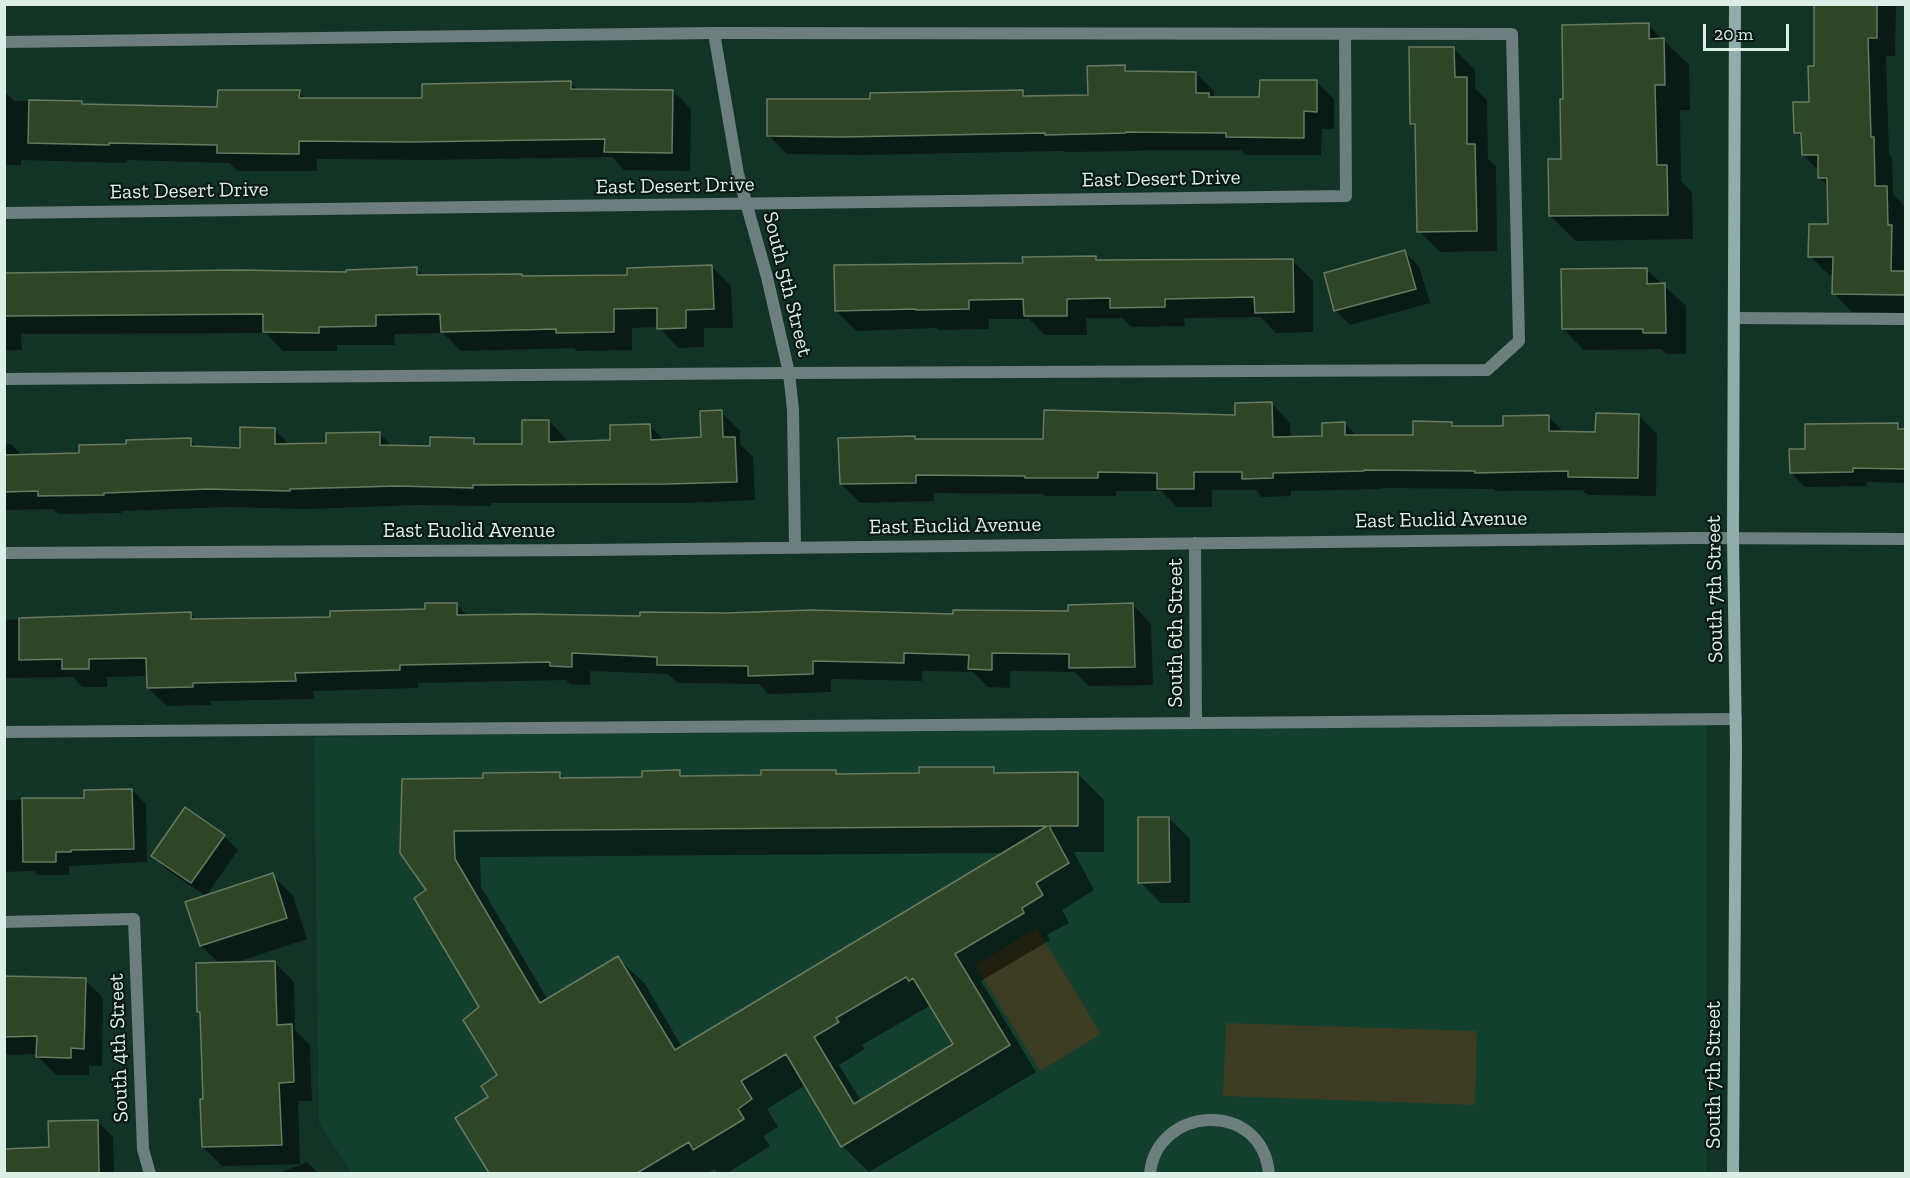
<!DOCTYPE html>
<html>
<head>
<meta charset="utf-8">
<style>
	body { margin:0 }
	#map { position:relative; width:1910px; height:1178px; overflow:hidden; background:#123427; font-family:"Zilla Slab",serif }
	canvas { display:block }
	.frame { position:absolute; inset:0; border:6px solid #dcefe6; pointer-events:none }
	.scale { position:absolute; left:1703px; top:24px; width:86px; height:27px; box-sizing:border-box; border:3px solid #dcefe6; border-top:0; padding-left:8px; font-size:18px; line-height:21px; white-space:nowrap; color:#dcefe6; -webkit-text-stroke:4px #0a1812; paint-order:stroke }
</style>
</head>
<body>
<div id="map">
<canvas width="1910" height="1178"></canvas>
<div class="frame"></div>
<div class="scale">20 m</div>
</div>
<script>
const g = document.querySelector('canvas').getContext('2d');
g.lineJoin = 'round';
function fillPath(path, color) {
  g.fillStyle = color;
  g.fill(path, 'evenodd');
}
function stroke(path, color, width, dash) {
  g.strokeStyle = color;
  g.lineWidth = width;
  g.lineCap = dash ? 'butt' : 'round';
  g.setLineDash(dash || []);
  g.stroke(path);
}
function drawText(font, color, halo, rows, align = 'center') {
  g.font = font + ' "Zilla Slab",serif';
  g.lineWidth = 4.5;
  g.setLineDash([]);
  g.textBaseline = 'middle';
  g.strokeStyle = halo;
  g.fillStyle = color;
  for (const [text, x, y, turn = 0] of rows) {
    g.save();
    g.translate(x, y);
    g.rotate((+turn || 0) * Math.PI / 180);
    g.textAlign = isNaN(turn) ? turn : align;
    if (halo) g.strokeText(text, 0, 0);
    g.fillText(text, 0, 0);
    g.restore();
  }
}
fillPath(new Path2D(`
	M 1706,721 L 1706,1173 L 352,1173 L 319,1123 L 314,737 L 1274,725 Z`), '#133f2f');
fillPath(new Path2D(`
	M 1037,928 L 1101,1034 L 1040,1071 L 975,965 Z
	M 1226,1023 L 1477,1031 L 1475,1105 L 1223,1096 Z`), '#3b3c21');
fillPath(new Path2D(`
	M 1816,4 L 1894,4 L 1896,7 L 1895,56 L 1886,56 L 1889,154 L 1892,157 L 1893,194 L 1905,207 L 1906,313 L 1852,312 L 1834,293 L 1834,275 L 1829,275 L 1810,256 L 1829,225 L 1829,187 L 1819,178 L 1819,171 L 1803,155 L 1803,140 L 1796,132 L 1811,103 L 1815,67 Z
	M 1648,25 L 1689,65 L 1690,110 L 1680,110 L 1681,181 L 1692,192 L 1693,239 L 1576,241 L 1550,216 L 1562,160 L 1564,100 Z
	M 1454,49 L 1475,70 L 1475,88 L 1487,100 L 1488,159 L 1496,166 L 1497,251 L 1440,252 L 1419,231 L 1417,130 L 1411,124 Z
	M 1124,67 L 1130,73 L 1196,73 L 1214,91 L 1214,98 L 1261,98 L 1316,81 L 1334,99 L 1334,129 L 1322,129 L 1321,155 L 1246,155 L 1241,150 L 1143,150 L 1143,151 L 1065,152 L 1063,151 L 862,155 L 787,154 L 769,136 L 871,101 L 1022,91 L 1029,98 L 1089,96 Z
	M 570,83 L 578,90 L 673,91 L 691,109 L 690,171 L 624,170 L 612,157 L 429,160 L 317,159 L 317,171 L 237,171 L 229,163 L 127,160 L 126,163 L 21,160 L 21,165 L 4,165 L 4,91 L 14,101 L 82,102 L 85,106 L 219,108 L 299,92 L 306,100 L 424,100 Z
	M 1405,252 L 1419,266 L 1430,303 L 1350,325 L 1336,311 L 1326,274 Z
	M 1095,257 L 1100,262 L 1293,261 L 1313,281 L 1313,332 L 1276,333 L 1261,317 L 1184,318 L 1185,326 L 1132,327 L 1122,318 L 1086,318 L 1087,335 L 1045,335 L 1029,319 L 989,319 L 989,329 L 938,330 L 936,328 L 856,331 L 836,311 L 1024,264 Z
	M 712,267 L 731,286 L 733,328 L 704,328 L 704,347 L 678,348 L 659,327 L 632,328 L 632,350 L 577,351 L 574,348 L 461,351 L 443,333 L 394,334 L 395,345 L 337,345 L 337,351 L 283,351 L 266,333 L 21,334 L 22,350 L 4,350 L 4,275 L 348,273 L 417,269 L 424,277 L 522,275 L 524,278 L 628,276 Z
	M 1647,270 L 1686,306 L 1686,354 L 1666,354 L 1661,349 L 1584,350 L 1563,329 Z
	M 1272,404 L 1290,423 L 1291,438 L 1323,437 L 1345,424 L 1358,437 L 1415,436 L 1452,423 L 1456,428 L 1505,427 L 1548,416 L 1565,433 L 1597,434 L 1638,415 L 1657,434 L 1656,496 L 1588,495 L 1582,490 L 1496,491 L 1493,489 L 1382,488 L 1382,489 L 1291,491 L 1291,496 L 1262,497 L 1256,490 L 1212,490 L 1212,507 L 1177,507 L 1161,491 L 1116,491 L 1116,496 L 1045,496 L 1043,494 L 934,493 L 934,501 L 860,503 L 841,484 L 915,437 L 918,440 L 1045,441 L 1237,417 Z
	M 721,412 L 740,431 L 740,444 L 753,457 L 755,500 L 685,503 L 491,503 L 491,506 L 418,505 L 308,509 L 227,507 L 122,511 L 122,513 L 58,514 L 53,509 L 4,510 L 4,444 L 11,444 L 23,456 L 80,455 L 128,445 L 190,440 L 198,448 L 241,450 L 274,429 L 291,446 L 328,445 L 379,433 L 393,447 L 431,447 L 473,440 L 479,445 L 524,446 L 549,421 L 567,440 L 567,443 L 612,442 L 650,426 L 665,441 L 703,439 Z
	M 1897,424 L 1906,431 L 1906,483 L 1867,482 L 1867,486 L 1805,487 L 1791,473 L 1807,451 Z
	M 456,604 L 468,616 L 642,618 L 1069,613 L 1133,605 L 1151,624 L 1153,685 L 1089,686 L 1075,672 L 1010,671 L 1010,688 L 988,687 L 973,672 L 922,671 L 922,681 L 831,679 L 831,692 L 768,694 L 759,684 L 677,683 L 668,674 L 590,671 L 590,685 L 570,684 L 566,680 L 418,683 L 418,688 L 313,691 L 314,699 L 210,701 L 211,705 L 167,706 L 148,688 L 148,676 L 107,677 L 107,687 L 82,687 L 73,677 L 5,678 L 4,698 L 4,620 L 190,614 L 197,620 L 332,618 L 426,610 Z
	M 993,768 L 999,774 L 1077,773 L 1104,800 L 1104,852 L 1074,852 L 1094,890 L 1062,910 L 1069,923 L 1047,935 L 1050,940 L 981,981 L 1036,1072 L 869,1172 L 842,1146 L 806,1085 L 767,1109 L 778,1127 L 763,1136 L 770,1146 L 726,1174 L 719,1174 L 714,1169 L 707,1174 L 490,1174 L 457,1118 L 490,1097 L 499,1076 L 481,1008 L 428,890 L 401,853 L 484,780 L 559,773 L 565,779 L 644,778 L 679,772 L 685,778 L 762,777 L 835,771 L 840,776 L 921,775 ZM 1006,853 L 682,1047 L 645,984 L 618,958 L 548,1000 L 481,887 L 480,857 ZM 931,1005 L 955,1045 L 861,1101 L 839,1065 L 865,1049 L 862,1045 Z
	M 132,790 L 146,804 L 147,862 L 69,866 L 69,875 L 38,875 L 34,871 L 4,872 L 4,798 L 6,800 L 85,799 Z
	M 1169,818 L 1190,839 L 1190,903 L 1161,903 L 1140,882 Z
	M 224,836 L 238,850 L 206,896 L 167,870 L 153,856 Z
	M 272,875 L 293,896 L 307,939 L 234,963 L 275,963 L 294,982 L 295,1030 L 310,1045 L 312,1101 L 298,1101 L 300,1164 L 222,1166 L 203,1147 L 204,1101 L 202,1015 L 198,1011 L 220,964 L 201,946 L 187,903 Z
	M 13,975 L 16,978 L 85,980 L 103,998 L 102,1066 L 89,1066 L 89,1075 L 56,1075 L 38,1057 L 38,1054 L 4,1055 L 4,976 Z
	M 97,1121 L 113,1137 L 114,1174 L 4,1174 L 4,1150 L 51,1149 Z
	M 307,1162 L 319,1174 L 276,1174 L 300,1165 Z`), '#0007');
const building = new Path2D(`
	M 1814,4 L 1877,4 L 1877,38 L 1868,38 L 1871,137 L 1874,137 L 1875,186 L 1887,186 L 1888,225 L 1892,225 L 1891,271 L 1905,271 L 1905,295 L 1832,294 L 1833,257 L 1808,257 L 1809,224 L 1828,224 L 1827,178 L 1818,178 L 1818,155 L 1802,155 L 1801,133 L 1794,133 L 1793,102 L 1809,102 L 1808,66 L 1814,66 Z
	M 1649,23 L 1649,39 L 1664,38 L 1665,85 L 1655,85 L 1657,165 L 1667,165 L 1668,215 L 1549,216 L 1548,159 L 1561,159 L 1560,99 L 1563,99 L 1562,25 Z
	M 1409,47 L 1454,47 L 1455,77 L 1467,77 L 1467,144 L 1475,144 L 1477,231 L 1417,232 L 1415,124 L 1410,124 Z
	M 1125,65 L 1125,71 L 1196,72 L 1196,93 L 1209,93 L 1209,97 L 1259,97 L 1260,80 L 1317,80 L 1317,112 L 1304,111 L 1304,138 L 1226,137 L 1226,133 L 1126,132 L 1126,133 L 1045,135 L 1045,133 L 843,137 L 767,136 L 767,99 L 870,99 L 870,93 L 1023,90 L 1023,96 L 1088,95 L 1087,66 Z
	M 571,81 L 571,89 L 673,90 L 672,153 L 604,152 L 605,139 L 410,142 L 299,141 L 299,154 L 217,153 L 217,145 L 109,143 L 109,145 L 28,143 L 29,100 L 82,101 L 82,104 L 217,107 L 218,90 L 300,90 L 299,98 L 422,98 L 422,84 Z
	M 1405,250 L 1416,289 L 1334,311 L 1324,273 Z
	M 1096,256 L 1096,260 L 1293,259 L 1294,312 L 1255,313 L 1254,297 L 1165,299 L 1165,307 L 1110,308 L 1110,298 L 1067,299 L 1067,316 L 1024,316 L 1023,299 L 969,300 L 969,309 L 916,310 L 916,309 L 835,311 L 834,265 L 1023,263 L 1022,257 Z
	M 712,265 L 714,309 L 686,310 L 686,328 L 657,329 L 657,308 L 614,309 L 614,332 L 556,333 L 556,329 L 441,332 L 440,314 L 376,315 L 376,326 L 319,327 L 319,333 L 263,332 L 263,314 L 4,316 L 4,273 L 240,270 L 346,272 L 346,270 L 417,267 L 417,275 L 522,274 L 522,276 L 627,275 L 627,268 Z
	M 1647,268 L 1647,284 L 1665,283 L 1666,333 L 1643,333 L 1643,329 L 1562,329 L 1561,269 Z
	M 1272,402 L 1273,437 L 1322,436 L 1322,423 L 1345,422 L 1345,435 L 1413,435 L 1413,421 L 1452,422 L 1452,426 L 1503,426 L 1503,416 L 1549,415 L 1549,431 L 1595,432 L 1596,413 L 1639,414 L 1638,478 L 1568,477 L 1568,471 L 1475,473 L 1475,471 L 1364,470 L 1364,471 L 1273,473 L 1273,478 L 1242,479 L 1242,472 L 1194,472 L 1194,489 L 1157,489 L 1157,473 L 1098,472 L 1098,478 L 1025,478 L 1025,476 L 916,475 L 916,483 L 840,484 L 838,438 L 915,436 L 915,439 L 1043,439 L 1044,410 L 1235,415 L 1235,403 Z
	M 722,410 L 723,437 L 735,437 L 737,482 L 666,484 L 473,485 L 473,488 L 398,486 L 290,489 L 290,491 L 208,489 L 104,493 L 104,495 L 38,496 L 38,491 L 4,492 L 4,455 L 79,453 L 79,445 L 126,444 L 126,440 L 191,438 L 191,446 L 240,448 L 240,427 L 275,428 L 275,444 L 326,443 L 326,433 L 380,432 L 380,445 L 430,446 L 430,437 L 474,438 L 474,444 L 522,444 L 522,420 L 549,420 L 549,442 L 610,440 L 610,425 L 650,424 L 651,440 L 701,437 L 700,411 Z
	M 1898,423 L 1898,429 L 1905,429 L 1905,469 L 1853,468 L 1853,472 L 1790,473 L 1789,449 L 1805,449 L 1805,424 Z
	M 425,603 L 457,603 L 457,615 L 527,614 L 640,616 L 640,612 L 726,613 L 811,610 L 953,614 L 953,610 L 1068,611 L 1068,605 L 1133,603 L 1135,667 L 1069,668 L 1069,654 L 992,653 L 992,670 L 968,669 L 969,655 L 904,653 L 904,663 L 813,661 L 813,674 L 748,676 L 748,666 L 657,665 L 657,657 L 572,653 L 572,667 L 550,666 L 550,662 L 400,665 L 400,670 L 295,673 L 296,681 L 193,683 L 193,687 L 147,688 L 146,658 L 89,659 L 89,669 L 62,669 L 62,659 L 19,660 L 19,618 L 191,612 L 191,619 L 330,617 L 330,611 L 425,609 Z
	M 919,767 L 994,767 L 994,773 L 1078,772 L 1078,826 L 1049,826 L 1069,863 L 1036,883 L 1043,895 L 1022,908 L 1024,913 L 955,954 L 1010,1045 L 841,1147 L 786,1054 L 741,1081 L 752,1099 L 738,1109 L 744,1119 L 693,1150 L 689,1142 L 637,1173 L 489,1173 L 455,1118 L 488,1097 L 481,1086 L 497,1075 L 463,1020 L 479,1007 L 414,898 L 426,890 L 400,853 L 402,779 L 483,778 L 483,773 L 560,772 L 560,778 L 642,777 L 642,771 L 680,770 L 680,776 L 761,775 L 761,770 L 836,770 L 836,774 L 919,773 ZM 1047,826 L 675,1050 L 618,956 L 540,1003 L 455,859 L 454,831 ZM 906,977 L 909,981 L 913,978 L 953,1044 L 854,1104 L 814,1037 L 839,1022 L 836,1018 Z
	M 132,789 L 134,849 L 71,850 L 71,852 L 56,852 L 56,862 L 23,862 L 22,798 L 84,798 L 84,790 Z
	M 185,807 L 225,835 L 191,883 L 151,856 Z
	M 1138,817 L 1169,817 L 1170,882 L 1138,883 Z
	M 273,873 L 287,918 L 200,946 L 185,902 Z
	M 275,961 L 277,1025 L 292,1024 L 294,1082 L 279,1083 L 282,1145 L 202,1147 L 200,1099 L 203,1099 L 200,1012 L 197,1012 L 196,963 Z
	M 4,976 L 86,978 L 84,1049 L 71,1048 L 71,1058 L 36,1057 L 37,1036 L 4,1037 Z
	M 98,1120 L 99,1173 L 4,1173 L 4,1149 L 49,1147 L 48,1121 Z`);
fillPath(building, '#2e4526');
stroke(building, '#677a60', 1.5);
stroke(new Path2D(`
	M 4,42 L 714,33 L 1512,34 L 1519,341 L 1487,370 L 789,373 L 4,379
	M 1734,318 L 1906,319
	M 4,732 L 1736,719
	M 1150,1174 C 1156,1106 1262,1098 1269,1174`), '#6c7e7d', 12);
stroke(new Path2D(`
	M 714,33 L 738,174 L 767,277 L 789,373 L 793,410 L 795,547
	M 4,213 L 1346,196 L 1345,34
	M 1195,543 L 1196,723
	M 4,553 L 588,550 L 1693,538 L 1906,539
	M 4,922 L 134,919 L 143,1149 L 150,1174`), '#6c7e7d', 12);
stroke(new Path2D(`
	M 1733,1174 L 1736,747 L 1733,538 L 1735,4`), '#90acab', 12);
drawText('21px', '#dcefe6', '#0a1812', [
	["East Desert Drive",1161,179,-1],
	["East Desert Drive",675,186,-1],
	["East Desert Drive",189,191,-1],
	["South 5th Street",787,284,76],
	["East Euclid Avenue",1441,520,-1],
	["East Euclid Avenue",955,526,-1],
	["East Euclid Avenue",469,531],
	["South 7th Street",1715,589,-91],
	["South 6th Street",1176,633,-90],
	["South 4th Street",119,1048,-92],
	["South 7th Street",1714,1075,-90]
]);
</script>
</body>
</html>
